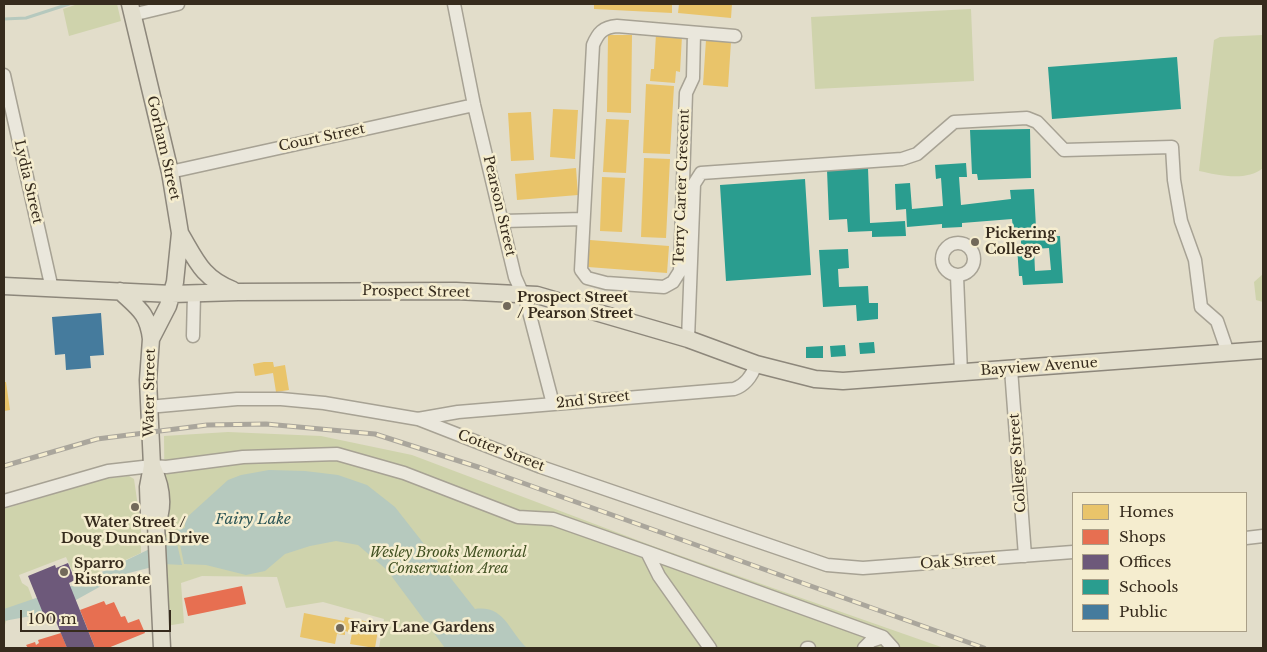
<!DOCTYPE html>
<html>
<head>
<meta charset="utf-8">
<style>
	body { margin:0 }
	#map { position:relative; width:1267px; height:652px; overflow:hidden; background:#e2ddca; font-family:"Libre Baskerville",serif }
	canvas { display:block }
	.frame { position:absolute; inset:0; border:5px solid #362b1d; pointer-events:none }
	.legend { position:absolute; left:1072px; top:492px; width:175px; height:140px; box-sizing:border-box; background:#f5edcf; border:1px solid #a99f88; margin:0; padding:6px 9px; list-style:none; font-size:15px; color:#362b1d }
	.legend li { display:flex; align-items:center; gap:10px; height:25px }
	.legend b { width:25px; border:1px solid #a99f88 }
	.scale { position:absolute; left:20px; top:610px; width:151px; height:22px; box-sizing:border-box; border:2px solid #362b1d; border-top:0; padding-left:6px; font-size:15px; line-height:18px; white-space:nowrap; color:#362b1d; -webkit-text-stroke:4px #f5edcf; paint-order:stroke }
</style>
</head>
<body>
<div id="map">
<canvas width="1267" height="652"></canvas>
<div class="frame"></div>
<ul class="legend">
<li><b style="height:14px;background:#e9c46a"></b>Homes</li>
<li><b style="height:14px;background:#e76f51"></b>Shops</li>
<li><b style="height:14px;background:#6d597a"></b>Offices</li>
<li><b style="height:14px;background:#2a9d8f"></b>Schools</li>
<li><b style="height:14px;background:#457b9d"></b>Public</li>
</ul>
<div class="scale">100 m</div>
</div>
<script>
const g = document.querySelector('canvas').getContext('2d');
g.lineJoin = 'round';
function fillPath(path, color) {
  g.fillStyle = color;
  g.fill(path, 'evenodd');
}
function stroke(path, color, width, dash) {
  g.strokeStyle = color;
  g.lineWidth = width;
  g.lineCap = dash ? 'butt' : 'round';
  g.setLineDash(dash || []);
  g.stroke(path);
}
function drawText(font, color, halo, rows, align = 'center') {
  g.font = font + ' "Libre Baskerville",serif';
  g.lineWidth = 5;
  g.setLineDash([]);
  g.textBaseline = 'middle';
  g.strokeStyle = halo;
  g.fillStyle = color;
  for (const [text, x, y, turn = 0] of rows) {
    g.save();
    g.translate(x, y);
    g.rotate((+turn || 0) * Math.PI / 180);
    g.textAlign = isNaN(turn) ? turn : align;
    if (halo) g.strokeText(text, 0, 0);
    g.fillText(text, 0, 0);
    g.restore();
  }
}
fillPath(new Path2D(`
	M 78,4 L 117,4 L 121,21 L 69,36 L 63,9 Z
	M 971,9 L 974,81 L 815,89 L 811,17 Z
	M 1263,35 L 1263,168 C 1246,182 1218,175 1199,171 L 1214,40 L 1220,37 Z
	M 1263,274 L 1263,302 L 1256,300 L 1254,282 Z
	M 228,432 L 321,436 L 412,455 L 653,546 L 944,648 L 379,648 L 384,619 L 323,602 L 286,608 L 277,577 L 202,576 L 181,583 L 184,623 L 166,626 L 164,436 Z
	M 129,476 L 134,479 L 141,528 L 141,553 L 77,582 L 66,557 L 19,575 L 22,583 L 28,587 L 36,608 L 6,621 L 4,629 L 4,509 L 103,479 Z`), '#cfd3ac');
fillPath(new Path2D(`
	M 269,470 L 305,471 L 338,475 L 367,485 L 395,507 L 475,609 C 505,605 509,632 527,648 L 445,648 L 387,570 L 358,545 L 336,541 L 310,546 L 285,554 L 265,571 L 246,575 L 206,565 L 184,564 L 177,530 L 185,528 L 185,519 L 228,480 L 241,475 Z
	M 174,531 L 182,565 L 164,564 L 121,575 L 76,600 L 31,616 L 4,621 L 4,609 L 77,584 L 162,543 Z`), '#b6c9be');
fillPath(new Path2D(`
	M 594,4 L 672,4 L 672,13 L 594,9 Z
	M 679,4 L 732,4 L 731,18 L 678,13 Z
	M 656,34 L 682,36 L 680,72 L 676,71 L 675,83 L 650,81 L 651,69 L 654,69 Z
	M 608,35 L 632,35 L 631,113 L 607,112 Z
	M 706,40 L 731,42 L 728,87 L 703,85 Z
	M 646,84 L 674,86 L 670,154 L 643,153 Z
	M 553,109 L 578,110 L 575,159 L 550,157 Z
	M 531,112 L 534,160 L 511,161 L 508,113 Z
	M 606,119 L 629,120 L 626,173 L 603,172 Z
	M 644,158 L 670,159 L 666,238 L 641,237 Z
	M 576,168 L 578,195 L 517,200 L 515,174 Z
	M 602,177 L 625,178 L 622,232 L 600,231 Z
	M 590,240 L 669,246 L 667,273 L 588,267 Z
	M 264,362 L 273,362 L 274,367 L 285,365 L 289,390 L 276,392 L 273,373 L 255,376 L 253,364 Z
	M 4,382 L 6,382 L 10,410 L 4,411 Z
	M 304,613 L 344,621 L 345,617 L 379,624 L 375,648 L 350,644 L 352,633 L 345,631 L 345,635 L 337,634 L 335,644 L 300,637 Z`), '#e9c46a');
fillPath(new Path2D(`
	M 242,586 L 246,604 L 188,616 L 184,598 Z
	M 104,601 L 106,605 L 114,602 L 121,617 L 125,616 L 128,623 L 139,619 L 145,633 L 108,648 L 95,648 L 80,610 Z
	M 61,633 L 67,648 L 28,648 L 26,645 L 35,642 L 36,645 L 39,643 L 38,640 Z`), '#e76f51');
fillPath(new Path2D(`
	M 68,563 L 75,580 L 69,583 L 95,648 L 67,648 L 55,619 L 47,623 L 28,576 L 55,565 L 56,568 Z`), '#6d597a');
fillPath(new Path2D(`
	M 1177,57 L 1181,109 L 1052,119 L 1048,67 Z
	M 1030,129 L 1031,178 L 978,180 L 977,174 L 972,174 L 970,130 Z
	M 966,163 L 967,177 L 959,177 L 961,205 L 1011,199 L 1010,190 L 1034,189 L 1036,228 L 1013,229 L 1012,219 L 962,223 L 962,227 L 942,228 L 942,224 L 907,227 L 906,209 L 896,210 L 895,184 L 910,183 L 912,209 L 943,206 L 941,178 L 936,179 L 935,165 Z
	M 868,168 L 870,223 L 905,221 L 906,236 L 872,237 L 872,231 L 848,232 L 847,219 L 829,220 L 827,170 Z
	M 805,179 L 811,275 L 726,281 L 720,185 Z
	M 1060,236 L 1063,283 L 1023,285 L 1022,276 L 1019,276 L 1017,246 L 1021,246 L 1021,238 ZM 1049,248 L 1051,270 L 1035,271 L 1034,249 Z
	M 848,249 L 849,268 L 838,269 L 839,287 L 868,286 L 869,303 L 878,303 L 878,319 L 857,321 L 856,305 L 823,307 L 819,250 Z
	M 874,342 L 875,353 L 860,354 L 859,343 Z
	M 845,345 L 846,356 L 831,357 L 830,346 Z
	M 823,346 L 823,358 L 806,358 L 806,347 Z`), '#2a9d8f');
fillPath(new Path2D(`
	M 101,313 L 104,355 L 90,356 L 91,368 L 66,370 L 65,354 L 55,355 L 52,317 Z`), '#457b9d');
stroke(new Path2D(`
	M 4,19 L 26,18 L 69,4`), '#b6c9be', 3);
const minor = new Path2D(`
	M 454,4 L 474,105 L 515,277 L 527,304 L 553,404
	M 132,15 L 178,4
	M 694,33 L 693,78 L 686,93 L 680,271 L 673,282 L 664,287 L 606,283 L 587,278 L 581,270 L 593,45 C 598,33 603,27 617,26 L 735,36
	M 4,75 L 52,289
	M 170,172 L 474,105
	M 503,221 L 583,219
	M942 259a16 16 0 1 1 32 0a16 16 0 1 1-32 0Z
	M 957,276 L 961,373
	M 193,336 L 194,294
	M 688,339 L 694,184 L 701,173 L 902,159 L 917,154 L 954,122 L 1027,118 L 1037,122 L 1064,150 L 1172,147 L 1174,180 L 1181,221 L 1195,260 L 1201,307 L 1217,321 L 1228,353
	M 1011,369 L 1025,556
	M 148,407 L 237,399 L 281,399 L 324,403 L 418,419 L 541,467 L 827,565 L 863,568 L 1073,552
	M 418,419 L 458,412 L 734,389 C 746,385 752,376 756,364
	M 4,501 L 108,471 L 152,466 L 166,467 L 243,457 L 337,454 L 404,473 L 518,517 L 553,519 L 647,552 L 659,576 L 710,648
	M 1246,538 L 1263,536
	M 647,552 L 883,637
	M 807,648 L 809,648
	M 864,648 L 871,641 L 883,637 L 893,648`);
const major = new Path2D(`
	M 130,4 L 170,172 L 180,233 L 175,282 L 168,306 L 151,339 L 148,380 L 152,466 L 148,487 L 149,514 L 156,525
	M 180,233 C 196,260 202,278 233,290
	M 4,286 L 172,294 L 238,292 L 456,291 L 537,295 L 688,339 L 756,364 L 815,379 L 843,381 L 1263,350
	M 120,291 C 138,308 148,313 151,339
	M 152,466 C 161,485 165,506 156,525 L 162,648`);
stroke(minor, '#a7a294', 15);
stroke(major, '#8d877b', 19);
stroke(minor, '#eae7dc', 12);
stroke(major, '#e2decd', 16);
const rail = new Path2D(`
	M 4,466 L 97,439 L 207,425 L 266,424 L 375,434 L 481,468 L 984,648`);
stroke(rail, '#aaa69c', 5);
stroke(rail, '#f5edcf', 3, [9]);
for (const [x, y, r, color] of [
	[975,242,5,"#72695a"],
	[507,306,5,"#72695a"],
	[135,507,5,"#72695a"],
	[64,572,5,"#72695a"],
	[340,628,5,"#72695a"]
]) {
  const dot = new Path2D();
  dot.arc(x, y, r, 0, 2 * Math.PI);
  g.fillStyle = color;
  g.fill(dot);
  stroke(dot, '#f5edcf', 2);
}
drawText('14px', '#362b1d', '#f5edcf', [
	["Court Street",322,138,-12],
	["Gorham Street",163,148,77],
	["Lydia Street",28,182,77],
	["Terry Carter Crescent",682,187,-88],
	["Pearson Street",499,206,77],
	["Prospect Street",416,292,1],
	["Bayview Avenue",1039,367,-4],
	["Water Street",150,393,-89],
	["2nd Street",593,400,-6],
	["Cotter Street",501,451,21],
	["College Street",1018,463,-94],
	["Oak Street",958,562,-4]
]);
drawText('bold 14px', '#362b1d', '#f5edcf', [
	["Pickering",985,234],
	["College",985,250],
	["Prospect Street",517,298],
	["/ Pearson Street",517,314],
	["Water Street /",135,523,"center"],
	["Doug Duncan Drive",135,539,"center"],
	["Sparro",74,564],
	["Ristorante",74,580],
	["Fairy Lane Gardens",350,628]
], 'left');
drawText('italic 14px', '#435223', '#f5edcf', [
	["Wesley Brooks Memorial",448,553],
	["Conservation Area",448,569]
]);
drawText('italic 15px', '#2c5556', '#f5edcf', [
	["Fairy Lake",253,520]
]);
</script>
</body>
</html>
